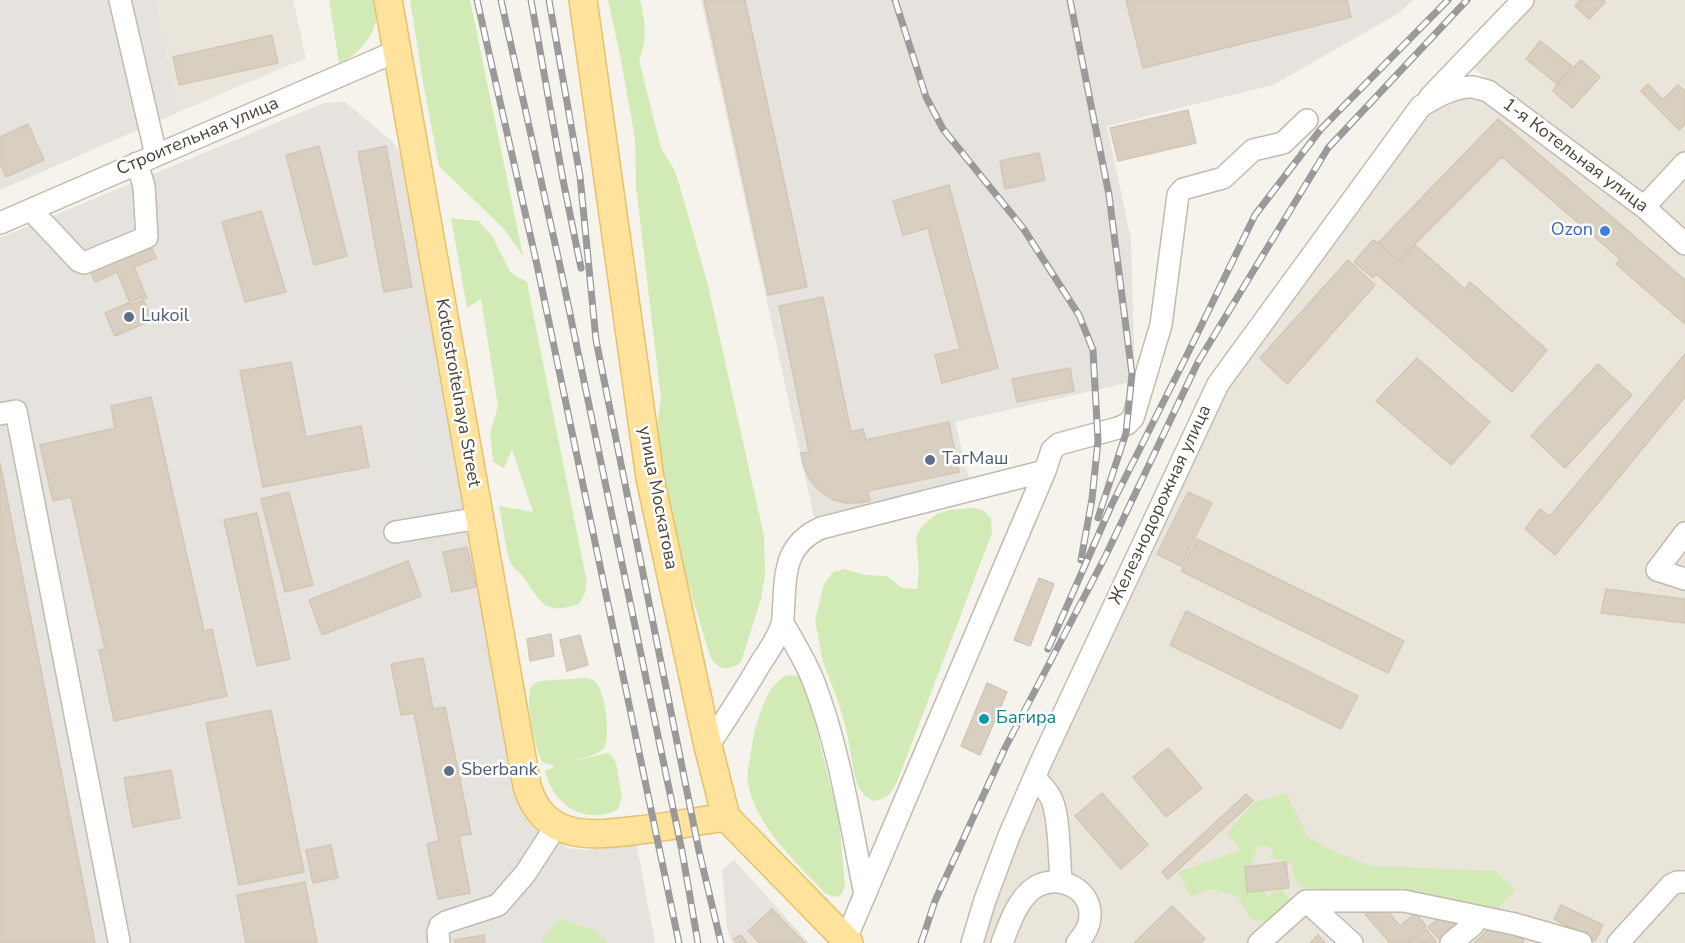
<!DOCTYPE html>
<html>
<head>
<meta charset="utf-8">
<style>
	body { margin:0 }
	canvas { display:block; background:#f6f3ec }
</style>
</head>
<body>
<canvas width="1685" height="943"></canvas>
<script>
const g = document.querySelector('canvas').getContext('2d');
g.lineJoin = 'round';
function fillPath(path, color) {
  g.fillStyle = color;
  g.fill(path, 'evenodd');
}
function stroke(path, color, width, dash) {
  g.strokeStyle = color;
  g.lineWidth = width;
  g.lineCap = dash ? 'butt' : 'round';
  g.setLineDash(dash || []);
  g.stroke(path);
}
function drawText(font, color, halo, rows, align = 'center') {
  g.font = font + ' "Nunito Sans",sans-serif';
  g.lineWidth = 5;
  g.setLineDash([]);
  g.textBaseline = 'middle';
  g.strokeStyle = halo;
  g.fillStyle = color;
  for (const [text, x, y, turn = 0] of rows) {
    g.save();
    g.translate(x, y);
    g.rotate((+turn || 0) * Math.PI / 180);
    g.textAlign = isNaN(turn) ? turn : align;
    if (halo) g.strokeText(text, 0, 0);
    g.fillText(text, 0, 0);
    g.restore();
  }
}
fillPath(new Path2D(`
	M 155,0 L 293,0 L 306,58 L 179,112 Z
	M 1525,0 L 1685,0 L 1685,943 L 972,943 L 1218,384 L 1421,106 L 1472,87 L 1635,199 L 1466,62 Z`), '#eae5da');
fillPath(new Path2D(`
	M 0,0 L 155,0 L 179,112 L 0,190 Z
	M 701,0 L 1413,0 L 1399,13 L 1273,85 L 1107,126 L 1131,239 L 1135,381 L 955,422 L 970,482 L 814,517 Z
	M 345,102 L 393,142 L 401,155 L 521,807 L 567,848 L 588,850 L 636,842 L 655,943 L 0,943 L 0,238 L 324,103 Z
	M 734,860 L 809,943 L 732,943 L 727,927 L 722,870 Z`), '#e6e2dd');
fillPath(new Path2D(`
	M 329,0 L 377,0 C 381,27 364,53 339,63 Z
	M 410,0 L 470,0 L 523,256 L 504,229 L 439,166 L 424,88 Z
	M 608,0 L 640,0 C 645,21 648,40 639,60 L 661,148 L 675,171 L 680,187 L 708,285 L 764,536 L 765,574 L 761,599 L 741,662 C 728,672 718,670 710,656 L 675,540 L 656,432 L 661,399 L 636,186 L 635,138 L 620,55 Z
	M 451,218 L 479,221 L 492,236 L 511,273 L 527,282 L 587,582 L 585,593 L 579,604 C 545,615 542,604 524,578 C 520,572 512,568 510,561 C 504,544 503,524 499,506 L 533,512 L 512,449 L 504,468 L 493,462 L 490,433 L 498,406 L 481,299 L 467,308 Z
	M 975,508 L 984,511 L 991,518 L 992,533 L 897,782 L 890,794 L 882,799 L 873,801 L 865,796 L 858,786 L 854,773 L 847,732 L 837,698 L 823,662 L 815,620 L 824,584 L 833,572 L 844,569 L 865,575 L 887,576 L 902,588 L 917,589 L 919,570 L 916,536 L 924,524 L 937,514 L 949,510 Z
	M 787,675 L 798,676 L 804,681 L 839,819 L 845,886 L 842,894 L 835,897 L 826,894 C 797,863 755,826 748,783 C 746,773 750,761 751,751 C 753,740 754,730 758,720 C 765,700 768,686 787,675 Z
	M 585,678 C 590,679 594,679 597,684 C 605,692 611,738 604,748 C 598,756 579,758 570,762 L 603,754 L 608,753 L 612,756 L 616,763 L 622,797 L 618,809 C 586,827 552,804 545,771 L 556,766 C 552,765 547,765 543,762 C 535,754 526,699 530,689 C 533,684 536,682 541,681 Z
	M 1286,793 L 1307,836 L 1331,850 L 1371,866 L 1495,871 L 1515,890 L 1499,908 C 1456,901 1413,894 1369,891 C 1346,890 1323,892 1300,886 L 1293,874 L 1291,863 L 1271,858 L 1273,848 L 1258,845 L 1252,860 L 1256,877 L 1267,897 L 1281,887 L 1292,905 L 1267,922 L 1252,920 L 1237,896 L 1212,889 L 1191,896 L 1178,872 L 1241,850 L 1227,834 L 1253,803 Z
	M 559,919 L 598,931 L 607,943 L 540,943 Z`), '#d2eab5');
fillPath(new Path2D(`
	M 430,328 L 466,507 L 426,515 L 390,336 Z
	M 505,738 L 510,766 L 469,774 L 464,746 Z`), '#e5e3e0');
const building = new Path2D(`
	M 704,0 L 745,0 L 807,287 L 768,295 Z
	M 1126,0 L 1347,0 L 1351,17 L 1143,68 Z
	M 1580,0 L 1604,0 L 1605,2 L 1589,19 L 1575,6 Z
	M 272,35 L 278,63 L 179,85 L 173,57 Z
	M 1540,41 L 1572,66 L 1557,84 L 1526,59 Z
	M 1581,60 L 1600,77 L 1572,108 L 1553,91 L 1557,84 Z
	M 1648,84 L 1663,100 L 1678,85 L 1685,91 L 1685,124 L 1679,130 L 1641,91 Z
	M 1188,110 L 1196,143 L 1118,161 L 1110,128 Z
	M 1498,119 L 1685,280 L 1685,324 L 1616,264 L 1620,259 L 1502,157 L 1398,261 L 1378,243 Z
	M 28,124 L 44,160 L 6,177 L 0,163 L 0,137 Z
	M 319,146 L 347,256 L 314,265 L 286,155 Z
	M 386,146 L 412,287 L 384,292 L 358,152 Z
	M 1039,153 L 1045,180 L 1005,189 L 1000,161 Z
	M 949,185 L 998,368 L 942,383 L 935,355 L 960,349 L 928,228 L 903,235 L 893,201 Z
	M 261,211 L 286,292 L 245,302 L 222,222 Z
	M 148,240 L 156,258 L 134,267 L 147,298 L 131,305 L 117,272 L 95,282 L 88,265 Z
	M 1373,240 L 1378,243 L 1398,261 L 1415,245 L 1465,289 L 1470,282 L 1547,350 L 1512,392 L 1376,274 L 1373,278 L 1354,262 Z
	M 1348,260 L 1375,285 L 1287,384 L 1260,358 Z
	M 142,297 L 152,320 L 115,336 L 105,313 Z
	M 823,297 L 851,432 L 863,429 L 866,440 L 949,422 L 959,472 L 868,491 L 870,501 L 858,503 L 846,503 L 834,500 L 824,494 L 815,486 L 808,476 L 803,465 L 801,453 L 809,452 L 779,306 Z
	M 1685,354 L 1685,397 L 1555,555 L 1525,529 L 1540,509 L 1550,516 Z
	M 1417,358 L 1490,422 L 1451,465 L 1376,401 Z
	M 291,362 L 306,437 L 361,426 L 369,467 L 263,487 L 240,371 Z
	M 1598,364 L 1632,395 L 1565,468 L 1531,436 Z
	M 1070,368 L 1074,391 L 1017,402 L 1012,379 Z
	M 151,397 L 204,631 L 212,629 L 227,696 L 114,721 L 99,650 L 105,649 L 71,497 L 53,501 L 40,445 L 115,428 L 111,406 Z
	M 0,463 L 95,943 L 0,943 Z
	M 289,492 L 313,585 L 285,592 L 261,499 Z
	M 1188,492 L 1212,503 L 1181,566 L 1157,554 Z
	M 257,513 L 290,659 L 257,666 L 224,520 Z
	M 1197,539 L 1404,641 L 1388,673 L 1181,571 Z
	M 467,547 L 476,587 L 452,592 L 443,552 Z
	M 408,561 L 421,596 L 322,635 L 309,600 Z
	M 1039,578 L 1054,584 L 1030,646 L 1014,640 Z
	M 1606,589 L 1685,599 L 1685,623 L 1601,613 Z
	M 1186,611 L 1358,696 L 1341,729 L 1170,645 Z
	M 551,634 L 554,656 L 530,661 L 527,639 Z
	M 580,635 L 588,665 L 567,671 L 560,640 Z
	M 423,658 L 433,709 L 445,707 L 471,834 L 459,836 L 470,893 L 438,899 L 427,844 L 439,841 L 414,713 L 401,715 L 391,664 Z
	M 987,683 L 1007,692 L 980,755 L 961,746 Z
	M 271,710 L 304,872 L 239,885 L 206,723 Z
	M 1168,748 L 1202,788 L 1166,817 L 1133,777 Z
	M 171,770 L 180,818 L 133,827 L 124,778 Z
	M 1102,793 L 1148,845 L 1121,869 L 1075,816 Z
	M 1246,794 L 1253,801 L 1168,879 L 1162,872 Z
	M 331,845 L 338,878 L 313,883 L 306,850 Z
	M 1286,862 L 1289,888 L 1247,892 L 1245,867 Z
	M 305,882 L 317,943 L 246,943 L 237,895 Z
	M 1380,902 L 1400,926 L 1415,913 L 1426,926 L 1406,943 L 1390,943 L 1365,914 Z
	M 1561,905 L 1603,925 L 1595,941 L 1554,919 Z
	M 1172,906 L 1205,939 L 1201,943 L 1134,943 Z
	M 772,909 L 805,943 L 760,943 L 748,931 Z
	M 1446,913 L 1456,924 L 1439,939 L 1428,927 Z
	M 1493,925 L 1503,936 L 1512,928 L 1524,941 L 1522,943 L 1474,943 Z
	M 1426,929 L 1436,942 L 1435,943 L 1408,943 Z
	M 484,935 L 485,943 L 455,943 L 454,940 Z
	M 741,935 L 747,943 L 736,943 L 734,939 Z
	M 1318,935 L 1325,943 L 1310,943 Z`);
fillPath(building, '#d8cfc1');
stroke(building, '#d3c7b4', 1.5);
const minor = new Path2D(`
	M 120,0 L 156,155
	M 1430,97 L 1523,0
	M 1644,207 L 1685,163
	M 31,210 L 79,261 L 84,263 L 147,237 L 144,186 L 137,163
	M 0,223 L 397,51
	M 0,414 L 16,411 L 119,941
	M 395,532 L 480,518
	M 1685,533 L 1657,570 L 1685,579
	M 783,623 C 793,641 805,660 813,680 C 839,746 851,825 865,895
	M 708,746 C 726,719 744,692 760,664 C 768,652 778,638 782,624 C 784,617 783,608 784,601 C 785,568 788,543 821,528 L 1045,471 L 1052,450 L 1059,444 L 1118,428 L 1127,424 L 1133,418 L 1161,325 L 1178,195 L 1183,189 L 1223,178 L 1253,150 L 1283,143 L 1307,120
	M 1034,778 C 1041,784 1048,791 1052,800 C 1060,820 1059,859 1061,881
	M 1306,901 L 1352,943
	M 846,939 L 1045,471
	M 439,943 L 438,932 L 440,926 L 446,922 L 498,905 L 525,874 L 556,826
	M 972,943 L 985,900 L 1009,836 L 1041,762 L 1218,384 L 1421,106 C 1436,97 1455,86 1473,87 C 1478,88 1483,90 1488,91 L 1644,207 L 1685,244
	M 1002,943 C 1009,925 1016,903 1031,890 C 1056,870 1097,889 1089,923 C 1087,931 1082,937 1077,943
	M 1259,943 L 1306,901 L 1404,901 L 1515,924 L 1581,943
	M 1451,943 L 1473,925
	M 1618,943 L 1671,885 L 1677,882 L 1685,882`);
const major = new Path2D(`
	M 388,0 L 527,786 C 544,842 592,836 639,830 C 668,827 697,821 726,817
	M 583,0 L 650,478 L 708,746 L 726,817 L 849,943`);
stroke(minor, '#c2bbae', 24);
stroke(major, '#e6c16a', 30);
stroke(minor, '#fff', 21);
stroke(major, '#ffe39c', 27);
const rail = new Path2D(`
	M 477,0 L 537,265 L 679,943
	M 501,0 L 560,266 L 682,851 L 698,943
	M 531,0 L 563,180 L 581,268
	M 549,0 L 580,176 L 596,340 L 699,851 L 721,943
	M 895,0 L 926,97 L 943,129 L 1023,228 L 1079,315 L 1093,350 L 1098,441 L 1092,499 L 1081,560
	M 1070,0 L 1109,195 L 1132,374 L 1126,433 L 1098,518
	M 1048,649 L 1112,504 L 1185,359 L 1255,215 L 1321,129 L 1448,0
	M 921,943 L 935,901 L 1005,748 L 1105,557 L 1198,362 L 1328,148 L 1467,0`);
stroke(rail, '#9a9a9a', 7);
stroke(rail, '#fff', 4.5, [14]);
for (const [x, y, r, color] of [
	[1605,231,6,"#3f7fe0"],
	[129,317,6,"#5c6f8a"],
	[930,460,6,"#5c6f8a"],
	[984,719,6,"#0f9aa8"],
	[449,771,6,"#5c6f8a"]
]) {
  const dot = new Path2D();
  dot.arc(x, y, r, 0, 2 * Math.PI);
  g.fillStyle = color;
  g.fill(dot);
  stroke(dot, '#fff', 2);
}
drawText('18px', '#4b4439', '#fff', [
	["Строительная улица",198,137,-23],
	["1-я Котельная улица",1575,156,37],
	["Kotlostroitelnaya Street",457,393,80],
	["улица Москатова",657,498,79],
	["Железнодорожная улица",1161,505,-65]
]);
drawText('18px', '#366cbe', '#fff', [
	["Ozon",1593,231]
], 'right');
drawText('18px', '#4e5e75', '#fff', [
	["Lukoil",141,317],
	["ТагМаш",942,460],
	["Sberbank",461,771]
], 'left');
drawText('18px', '#0d838f', '#fff', [
	["Багира",996,719]
], 'left');
</script>
</body>
</html>
